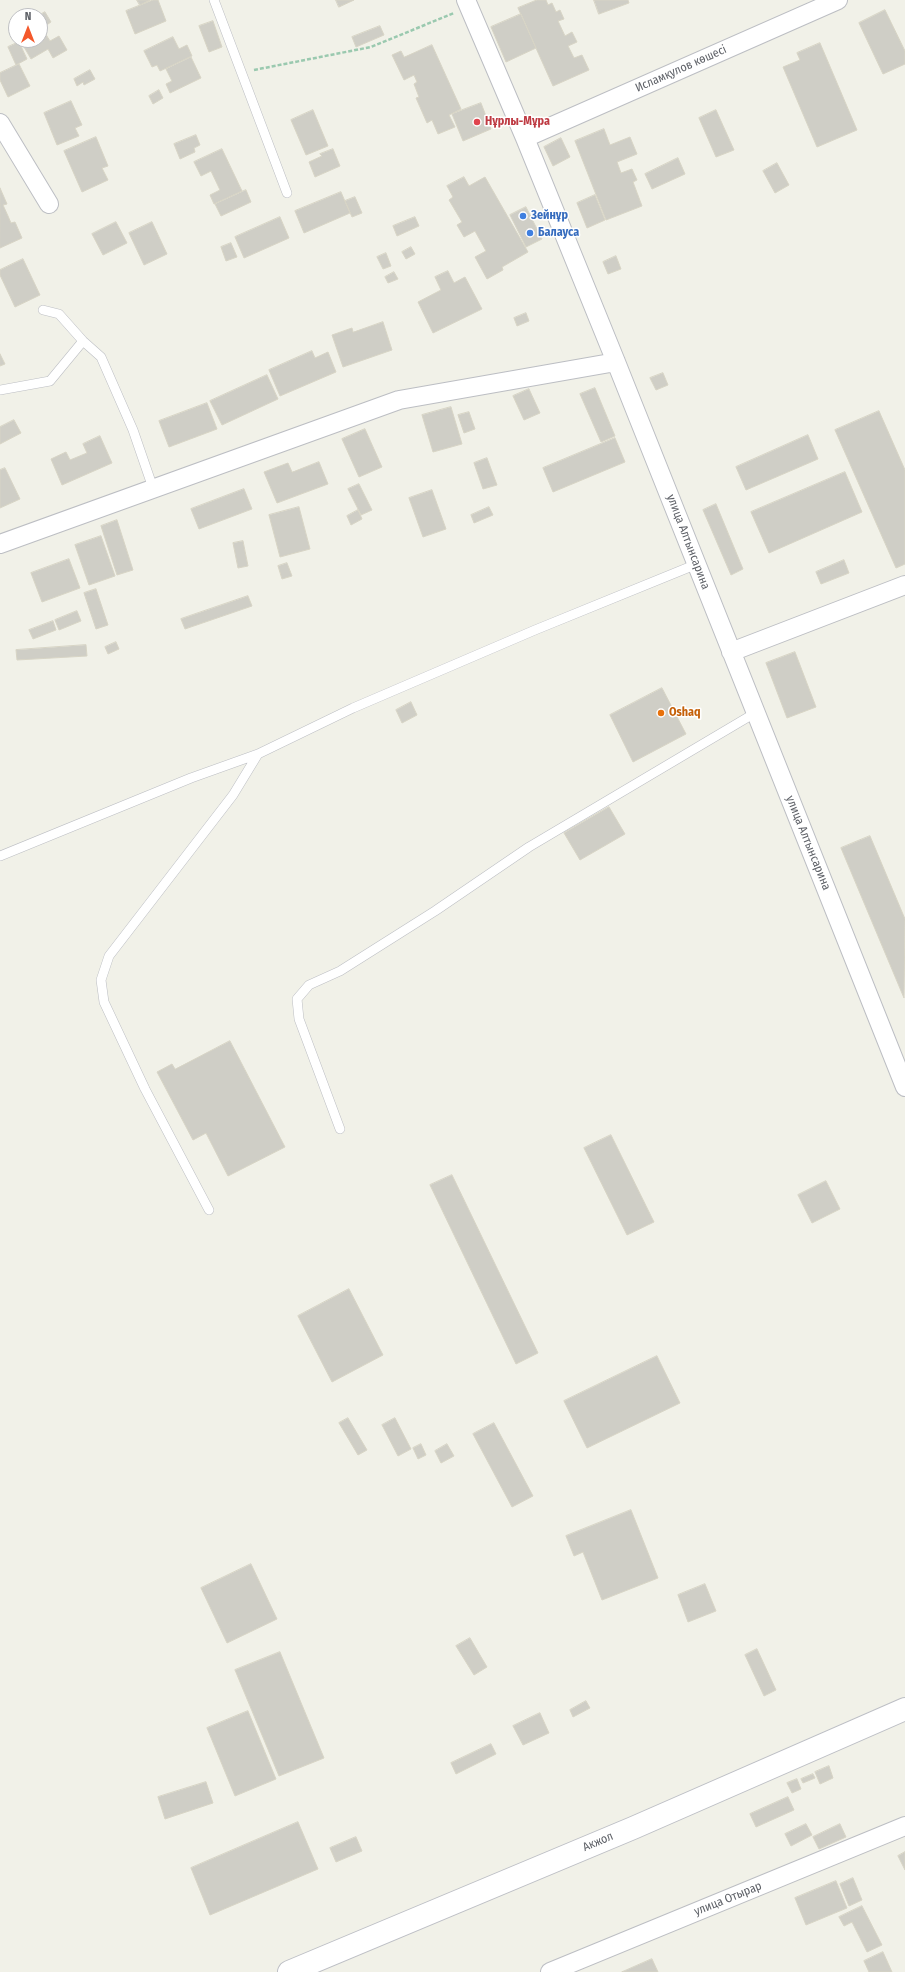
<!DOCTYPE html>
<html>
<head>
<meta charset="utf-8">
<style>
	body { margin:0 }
	#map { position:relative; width:905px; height:1972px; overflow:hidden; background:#f1f1e8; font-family:"Fira Sans Condensed",sans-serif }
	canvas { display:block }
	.north { position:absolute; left:8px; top:8px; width:40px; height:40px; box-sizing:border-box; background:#fff; border:1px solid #bfc0c3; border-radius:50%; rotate:0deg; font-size:11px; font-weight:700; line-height:16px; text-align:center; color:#5f6268 }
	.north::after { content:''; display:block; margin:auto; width:14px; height:18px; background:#f4582b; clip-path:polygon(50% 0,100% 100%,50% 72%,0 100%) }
</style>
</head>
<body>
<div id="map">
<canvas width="905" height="1972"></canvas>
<div class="north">N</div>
</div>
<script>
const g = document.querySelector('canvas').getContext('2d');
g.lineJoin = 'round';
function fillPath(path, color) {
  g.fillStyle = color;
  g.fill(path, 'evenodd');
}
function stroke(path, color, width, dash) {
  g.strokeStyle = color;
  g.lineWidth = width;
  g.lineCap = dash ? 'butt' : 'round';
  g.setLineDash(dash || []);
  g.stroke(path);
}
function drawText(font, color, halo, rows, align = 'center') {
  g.font = font + ' "Fira Sans Condensed",sans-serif';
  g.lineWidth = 3;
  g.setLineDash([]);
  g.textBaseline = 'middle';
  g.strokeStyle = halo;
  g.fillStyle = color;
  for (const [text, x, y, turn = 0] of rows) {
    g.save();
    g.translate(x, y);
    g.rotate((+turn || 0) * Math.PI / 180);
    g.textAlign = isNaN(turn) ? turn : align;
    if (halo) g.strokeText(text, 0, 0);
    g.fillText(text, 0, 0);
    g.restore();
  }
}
const building = new Path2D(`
	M 137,0 L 150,0 L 140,5 Z
	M 153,0 L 158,0 L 166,21 L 135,34 L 126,11 Z
	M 336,0 L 354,0 L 339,7 Z
	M 537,0 L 546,0 L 548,5 L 552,3 L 556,12 L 560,10 L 564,19 L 558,21 L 565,36 L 572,32 L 577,42 L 568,46 L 574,58 L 582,55 L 589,70 L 553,86 L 518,8 Z
	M 594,0 L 628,0 L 629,3 L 599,14 Z
	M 885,10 L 905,51 L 905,64 L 883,74 L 859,23 Z
	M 45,12 L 51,22 L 42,28 L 50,41 L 59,36 L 67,50 L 53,58 L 48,49 L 31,59 L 20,40 L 40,40 L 40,16 L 38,16 Z
	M 521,14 L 536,48 L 506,62 L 491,27 Z
	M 213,21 L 222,47 L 209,52 L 199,26 Z
	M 380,26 L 384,35 L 356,47 L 352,37 Z
	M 173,37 L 179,49 L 187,45 L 192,56 L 160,71 L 157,65 L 152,67 L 144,51 Z
	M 19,42 L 27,59 L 16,65 L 8,47 Z
	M 820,43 L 857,130 L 817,147 L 783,67 L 800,60 L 797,53 Z
	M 432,45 L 461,109 L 449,115 L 455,127 L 438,134 L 432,120 L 427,123 L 416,98 L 419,97 L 414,84 L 417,82 L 414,75 L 404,80 L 392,55 L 401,51 L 404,57 Z
	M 191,57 L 201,78 L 170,93 L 166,84 L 172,81 L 166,69 Z
	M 19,64 L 30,86 L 8,97 L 0,80 L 0,73 Z
	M 90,70 L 95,79 L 84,85 L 83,82 L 77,86 L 74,79 Z
	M 159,90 L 163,98 L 153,104 L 149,96 Z
	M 71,101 L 82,125 L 75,128 L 79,136 L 57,145 L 44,113 Z
	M 481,103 L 491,129 L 463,141 L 452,114 Z
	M 313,110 L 328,146 L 306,155 L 291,120 Z
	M 716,110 L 734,150 L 716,157 L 699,118 Z
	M 604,129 L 610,145 L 630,137 L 637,154 L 617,162 L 621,173 L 632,169 L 637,180 L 633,182 L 642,206 L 606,220 L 575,141 Z
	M 196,135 L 200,145 L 194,148 L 195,152 L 180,159 L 174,144 Z
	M 96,137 L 108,166 L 102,168 L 108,180 L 82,192 L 64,151 Z
	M 561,138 L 570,157 L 553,166 L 544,147 Z
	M 222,149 L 242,191 L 214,204 L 210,195 L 220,190 L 211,171 L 201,176 L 194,162 Z
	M 333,149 L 340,166 L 315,177 L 309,162 L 322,156 L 320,154 Z
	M 678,158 L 685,174 L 652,189 L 645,174 Z
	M 777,163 L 789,185 L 775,193 L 763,171 Z
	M 464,177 L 469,186 L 485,177 L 528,252 L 502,267 L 503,270 L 487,279 L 475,257 L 486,251 L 475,231 L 464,237 L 457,225 L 462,222 L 449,200 L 453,197 L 447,186 Z
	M 0,188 L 7,204 L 3,205 L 8,216 L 11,223 L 15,222 L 22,238 L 0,248 Z
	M 246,190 L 251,202 L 221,216 L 215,204 Z
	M 341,192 L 350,213 L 304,233 L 295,211 Z
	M 595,195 L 605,220 L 587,228 L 577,203 Z
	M 355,197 L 362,213 L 352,217 L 345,201 Z
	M 526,207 L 542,239 L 526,247 L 510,215 Z
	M 280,217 L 289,238 L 244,258 L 235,237 Z
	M 415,217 L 419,226 L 397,236 L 393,226 Z
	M 116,222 L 127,243 L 103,255 L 92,234 Z
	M 152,222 L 167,254 L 144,265 L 129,233 Z
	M 231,243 L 237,257 L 226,261 L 221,247 Z
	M 411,247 L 415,254 L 406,259 L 402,252 Z
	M 386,253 L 391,266 L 383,269 L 377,257 Z
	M 616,256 L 621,269 L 608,274 L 603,262 Z
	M 23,259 L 40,295 L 15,307 L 0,275 L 0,270 Z
	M 448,271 L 454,283 L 465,277 L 482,309 L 433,333 L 418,302 L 441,290 L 435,277 Z
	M 394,272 L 398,279 L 388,283 L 385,277 Z
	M 526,313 L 529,321 L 517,326 L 514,318 Z
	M 383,322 L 392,350 L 343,367 L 332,335 L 352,328 L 353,332 Z
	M 312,351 L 315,358 L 328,352 L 336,372 L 280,396 L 269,370 Z
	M 0,354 L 5,364 L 0,366 Z
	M 663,373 L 668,385 L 656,390 L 650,378 Z
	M 267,375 L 278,399 L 222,425 L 210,401 Z
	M 595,388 L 615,436 L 601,442 L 580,394 Z
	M 529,389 L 540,413 L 524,420 L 513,396 Z
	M 207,403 L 217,429 L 169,447 L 159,421 Z
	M 451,407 L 462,444 L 433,452 L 422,415 Z
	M 879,411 L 905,470 L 905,564 L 896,568 L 835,430 Z
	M 469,412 L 475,429 L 464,433 L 458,415 Z
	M 14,420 L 21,433 L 0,444 L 0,427 Z
	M 365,429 L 382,467 L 359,477 L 342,439 Z
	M 808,435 L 818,459 L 746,490 L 736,467 Z
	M 100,436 L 112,463 L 62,485 L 51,459 L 66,452 L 70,460 L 87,453 L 83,444 Z
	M 615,438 L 625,462 L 553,492 L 543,468 Z
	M 487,458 L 497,485 L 483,489 L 474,463 Z
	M 319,462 L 328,484 L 277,503 L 264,472 L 288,463 L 292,472 Z
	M 5,468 L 20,499 L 0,508 L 0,470 Z
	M 845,472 L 862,512 L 769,553 L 751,512 Z
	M 359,484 L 372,510 L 361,515 L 348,489 Z
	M 244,489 L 252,509 L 199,529 L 191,509 Z
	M 432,490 L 446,529 L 423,537 L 409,498 Z
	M 716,504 L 743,569 L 731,575 L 703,510 Z
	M 299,507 L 310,549 L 280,557 L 269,515 Z
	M 489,507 L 493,515 L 474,523 L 471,515 Z
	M 358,510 L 362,519 L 351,525 L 347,516 Z
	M 117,520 L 133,570 L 117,575 L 101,526 Z
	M 101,536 L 115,576 L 89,585 L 75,545 Z
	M 243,541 L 248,566 L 238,568 L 233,543 Z
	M 69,559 L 80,588 L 42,602 L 31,573 Z
	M 844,560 L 849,573 L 821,584 L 816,572 Z
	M 287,563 L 292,576 L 282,579 L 278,566 Z
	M 96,589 L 108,625 L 96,629 L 84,593 Z
	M 248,596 L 252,606 L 185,629 L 181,619 Z
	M 77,611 L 81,621 L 59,630 L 55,620 Z
	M 53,621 L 56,630 L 33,639 L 29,630 Z
	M 116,642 L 119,649 L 108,654 L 105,647 Z
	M 86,645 L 87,656 L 17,660 L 16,650 Z
	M 795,652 L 816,707 L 787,718 L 766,663 Z
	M 662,688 L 686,734 L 633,762 L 610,715 Z
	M 411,702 L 417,715 L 402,723 L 396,710 Z
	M 609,807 L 625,834 L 580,860 L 564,833 Z
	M 870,836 L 905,919 L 904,998 L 841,848 Z
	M 230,1041 L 285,1147 L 228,1176 L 206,1133 L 193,1140 L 157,1072 L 172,1064 L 175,1069 Z
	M 611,1135 L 654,1222 L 627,1235 L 584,1148 Z
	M 452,1175 L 538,1353 L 516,1364 L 430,1185 Z
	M 826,1181 L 840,1209 L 812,1223 L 798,1195 Z
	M 349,1289 L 383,1355 L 332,1382 L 298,1316 Z
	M 657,1356 L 680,1403 L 587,1448 L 564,1401 Z
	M 348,1418 L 367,1450 L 358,1455 L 339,1423 Z
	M 395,1418 L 411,1449 L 398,1456 L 382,1425 Z
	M 494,1423 L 533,1496 L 512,1507 L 473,1434 Z
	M 421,1444 L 426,1455 L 418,1459 L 413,1448 Z
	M 447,1444 L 454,1456 L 441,1463 L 435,1451 Z
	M 631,1510 L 658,1578 L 602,1600 L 583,1552 L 574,1556 L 566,1536 Z
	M 251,1564 L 277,1619 L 227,1643 L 201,1588 Z
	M 705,1584 L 716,1611 L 688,1622 L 678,1595 Z
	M 470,1638 L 487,1667 L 474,1675 L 456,1646 Z
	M 757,1649 L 776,1690 L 764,1696 L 745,1655 Z
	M 280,1652 L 324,1758 L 279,1776 L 235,1670 Z
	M 586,1701 L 590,1708 L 573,1717 L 570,1710 Z
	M 248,1711 L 276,1779 L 235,1796 L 207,1728 Z
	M 540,1713 L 549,1733 L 523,1745 L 513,1726 Z
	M 491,1744 L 496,1754 L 456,1774 L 451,1763 Z
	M 829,1766 L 833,1778 L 820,1784 L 815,1772 Z
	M 813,1774 L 815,1778 L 803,1783 L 801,1779 Z
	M 797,1779 L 801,1789 L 792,1793 L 787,1783 Z
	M 206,1782 L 213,1803 L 165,1819 L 158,1797 Z
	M 788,1797 L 794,1810 L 756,1827 L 750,1814 Z
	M 298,1822 L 318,1869 L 210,1915 L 191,1868 Z
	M 806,1824 L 812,1835 L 791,1846 L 785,1834 Z
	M 840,1824 L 846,1837 L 819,1849 L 813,1837 Z
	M 356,1837 L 362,1851 L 336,1862 L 330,1848 Z
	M 905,1852 L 905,1870 L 898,1856 Z
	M 853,1878 L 862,1900 L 849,1906 L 840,1884 Z
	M 836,1881 L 847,1908 L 806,1925 L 795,1898 Z
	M 862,1906 L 882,1945 L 867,1952 L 852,1922 L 844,1926 L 839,1917 Z
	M 883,1952 L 892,1972 L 869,1972 L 864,1961 Z
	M 652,1959 L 658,1972 L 622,1972 Z`);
fillPath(building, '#cfcec6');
stroke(building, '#d7d4c5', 1);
const service = new Path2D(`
	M 214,0 L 287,193
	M 43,310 L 59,314 L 83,341 L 101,357 L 133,430 L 153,488
	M 0,390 L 50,381 L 83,341
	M 0,856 L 191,778 L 258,754 L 353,708 L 535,630 L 697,564
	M 340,1129 L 299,1019 L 297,999 L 309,985 L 340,971 L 435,911 L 529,847 L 755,713
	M 209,1210 L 145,1089 L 104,1002 L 101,980 L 109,956 L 233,795 L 258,754`);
const minor = new Path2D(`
	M 466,0 L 525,138 L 616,362 L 905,1087
	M 0,123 L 49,204
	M 525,138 L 838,0
	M 0,544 L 399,400 L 616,362
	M 731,652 L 905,585
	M 550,1972 L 905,1826`);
const secondary = new Path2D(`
	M 289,1972 L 633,1828 L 905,1709`);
stroke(service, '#bcbec3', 10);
stroke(minor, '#bcbec3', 20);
stroke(secondary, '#bdbfc5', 24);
stroke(new Path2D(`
	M 254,70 L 371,47 L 454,13`), '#9ac9af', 2.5, [4, 2]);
stroke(service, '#fff', 9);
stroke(minor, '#fff', 18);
stroke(secondary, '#fff', 22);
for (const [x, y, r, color] of [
	[477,122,4,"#e0444e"],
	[523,216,4,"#3f7fe0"],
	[530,233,4,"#3f7fe0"],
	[661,713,4,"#e8710a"]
]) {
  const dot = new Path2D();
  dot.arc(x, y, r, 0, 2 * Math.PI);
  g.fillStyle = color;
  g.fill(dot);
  stroke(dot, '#fff', 1.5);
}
drawText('12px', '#5f6268', '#fff', [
	["Исламқулов көшесі",681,69,-24],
	["улица Алтынсарина",688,542,69],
	["улица Алтынсарина",808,843,68],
	["Акжол",598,1842,-23],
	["улица Отырар",728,1899,-22]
]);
drawText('bold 12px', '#be3a42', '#fff', [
	["Нұрлы-Мұра",485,122]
], 'left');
drawText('bold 12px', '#366cbe', '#fff', [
	["Зейнұр",531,216],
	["Балауса",538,233]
], 'left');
drawText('bold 12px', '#c56008', '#fff', [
	["Oshaq",669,713]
], 'left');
</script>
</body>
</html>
